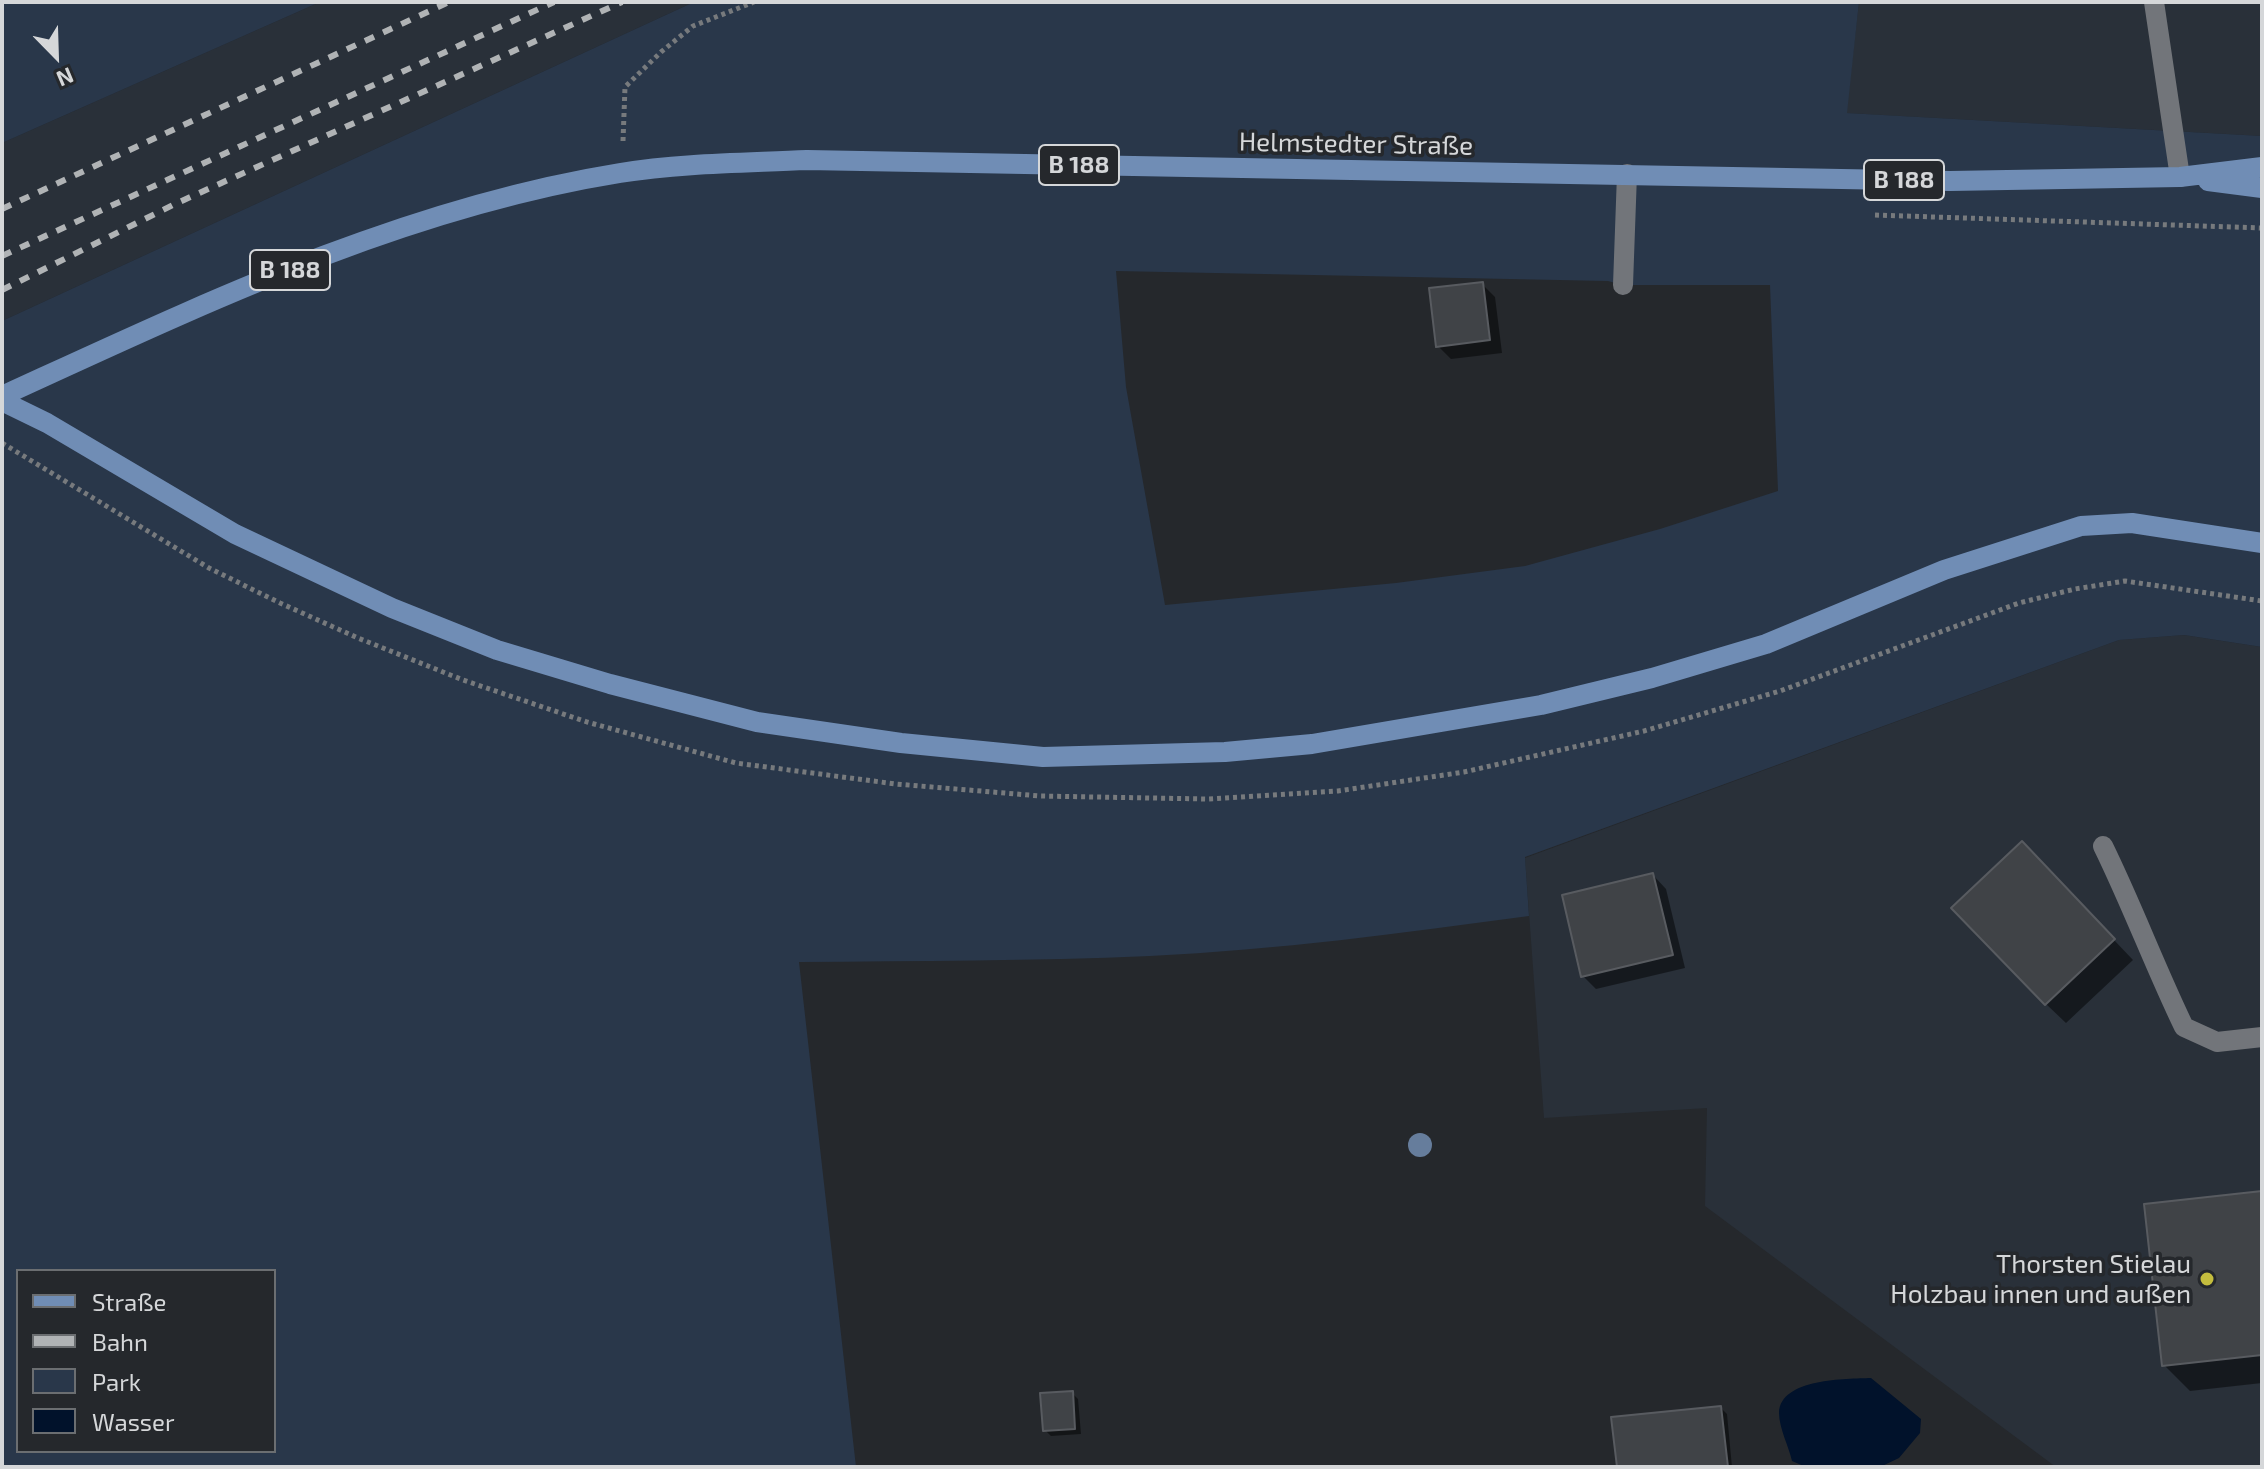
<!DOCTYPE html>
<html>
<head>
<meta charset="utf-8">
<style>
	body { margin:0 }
	#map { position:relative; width:2264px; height:1469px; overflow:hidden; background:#25282c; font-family:"Exo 2",sans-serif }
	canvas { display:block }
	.frame { position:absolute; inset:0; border:4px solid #d5d7d9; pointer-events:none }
	.legend { position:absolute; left:16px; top:1269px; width:260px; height:184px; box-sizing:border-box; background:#25282c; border:2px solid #6b6e71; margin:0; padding:10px 14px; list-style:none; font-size:24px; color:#d5d7d9 }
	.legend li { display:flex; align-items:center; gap:16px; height:40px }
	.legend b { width:40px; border:2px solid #6b6e71 }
	.north { position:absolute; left:16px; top:16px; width:80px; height:80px; -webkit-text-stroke:6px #25282c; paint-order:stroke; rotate:157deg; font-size:22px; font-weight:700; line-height:32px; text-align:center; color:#d5d7d9 }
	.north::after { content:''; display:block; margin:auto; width:28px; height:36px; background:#d5d7d9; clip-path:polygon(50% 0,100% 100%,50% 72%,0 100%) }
</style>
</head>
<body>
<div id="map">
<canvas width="2264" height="1469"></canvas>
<div class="frame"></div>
<ul class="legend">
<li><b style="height:10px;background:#708db5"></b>Straße</li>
<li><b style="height:10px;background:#b0b3b5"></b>Bahn</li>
<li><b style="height:22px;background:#29374a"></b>Park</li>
<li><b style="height:22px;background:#01122b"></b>Wasser</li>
</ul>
<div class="north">N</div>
</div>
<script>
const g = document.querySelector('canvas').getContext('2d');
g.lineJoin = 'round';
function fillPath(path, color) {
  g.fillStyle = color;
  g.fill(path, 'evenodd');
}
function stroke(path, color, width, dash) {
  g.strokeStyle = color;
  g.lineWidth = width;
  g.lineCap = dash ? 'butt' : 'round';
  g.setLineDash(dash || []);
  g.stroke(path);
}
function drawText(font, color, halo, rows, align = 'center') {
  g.font = font + ' "Exo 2",sans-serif';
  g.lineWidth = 7;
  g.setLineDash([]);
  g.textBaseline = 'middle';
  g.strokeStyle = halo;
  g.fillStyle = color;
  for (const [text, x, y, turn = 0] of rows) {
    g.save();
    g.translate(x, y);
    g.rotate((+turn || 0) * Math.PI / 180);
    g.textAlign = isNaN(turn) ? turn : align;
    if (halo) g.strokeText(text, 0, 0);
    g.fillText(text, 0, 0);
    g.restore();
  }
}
fillPath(new Path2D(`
	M 320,2 L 694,2 L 2,321 L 2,143 Z
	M 1859,2 L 2262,2 L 2262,136 L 1846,113 Z
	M 2184,635 L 2262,647 L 2262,1467 L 2056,1467 L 1705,1206 L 1707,1108 L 1544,1118 L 1525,858 L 2119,640 Z`), '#293039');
fillPath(new Path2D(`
	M 2,2 L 320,2 L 2,143 Z
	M 694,2 L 1859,2 L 1847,113 L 2262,136 L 2262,647 L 2184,635 L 2119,640 L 1525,857 L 1529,916 C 1403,933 1277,950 1150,956 C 1033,961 916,961 799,962 L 856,1467 L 2,1467 L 2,321 ZM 1116,271 L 1608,281 L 1623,285 L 1770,285 L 1778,491 L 1660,529 L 1525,566 L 1396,583 L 1165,605 L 1126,387 ZM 18,1271 L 274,1271 L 274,1451 L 18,1451 Z`), '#29374a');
fillPath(new Path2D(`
	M 1871,1378 L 1921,1419 L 1920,1433 L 1899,1458 L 1880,1467 L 1806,1467 L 1792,1461 C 1789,1447 1779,1428 1779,1413 C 1780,1378 1847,1379 1871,1378 Z`), '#01122b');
fillPath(new Path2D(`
	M 1482,284 L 1495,297 L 1502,353 L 1451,359 L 1438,346 Z
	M 2041,863 L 2133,960 L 2066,1023 L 2046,1004 Z
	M 1653,875 L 1666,889 L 1685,968 L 1596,989 L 1583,976 Z
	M 2262,1193 L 2262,1383 L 2190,1391 L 2164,1365 Z
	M 1072,1393 L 1078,1399 L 1081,1434 L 1051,1436 L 1045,1430 Z
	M 1721,1408 L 1727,1414 L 1732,1467 L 1619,1467 Z`), '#0007');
const building = new Path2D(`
	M 1483,282 L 1490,340 L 1436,347 L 1429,288 Z
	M 2022,841 L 2115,939 L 2045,1005 L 1951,908 Z
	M 1653,873 L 1673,955 L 1581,977 L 1562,895 Z
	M 2262,1191 L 2262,1355 L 2162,1366 L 2144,1204 Z
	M 1073,1391 L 1075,1429 L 1043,1431 L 1040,1393 Z
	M 1721,1406 L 1728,1467 L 1617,1467 L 1611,1417 Z`);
fillPath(building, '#404347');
stroke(building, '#585b60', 2);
stroke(new Path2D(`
	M 623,141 L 625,87 L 661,52 L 693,26 L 754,2
	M 1875,215 L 2262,228
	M 2,443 L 209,568 L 280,603 L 358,638 L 463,680 L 587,722 L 736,763 L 896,784 L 1040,796 L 1208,799 L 1338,791 L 1464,772 L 1644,731 L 1780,691 L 2019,603 L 2075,589 L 2125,581 L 2262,601`), '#777a7d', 5, [4, 4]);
stroke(new Path2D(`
	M 2154,2 L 2180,177
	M 1623,285 L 1627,174
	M 2103,846 C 2132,905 2155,967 2184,1027 L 2217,1042 L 2262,1037`), '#72757a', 20);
stroke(new Path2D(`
	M 2208,181 L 2262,188
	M 2,396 C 201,305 402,208 620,173 C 681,163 745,163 807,160 L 1950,181 L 2180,177 L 2262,167
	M 2,401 L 47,423 L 235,534 L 392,608 L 497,650 L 610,684 L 757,722 L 901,743 L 1043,757 L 1225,752 L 1312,744 L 1541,705 L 1652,678 L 1766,644 L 1944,570 L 2081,526 L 2132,523 L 2262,543`), '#708db5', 20);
stroke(new Path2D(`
	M 2,209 L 449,2
	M 2,256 L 554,2
	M 2,290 L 175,204 L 622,2`), '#b0b3b5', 6, [10, 10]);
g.fillStyle = '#667d9c';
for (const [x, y] of [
	[1420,1145]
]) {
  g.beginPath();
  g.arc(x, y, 12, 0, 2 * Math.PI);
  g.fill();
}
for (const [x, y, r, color] of [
	[2207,1279,8,"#c4bd3e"]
]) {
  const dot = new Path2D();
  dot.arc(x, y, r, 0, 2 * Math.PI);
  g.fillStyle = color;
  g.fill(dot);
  stroke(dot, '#25282c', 3);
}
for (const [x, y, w] of [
	[1079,165,80],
	[1904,180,80],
	[290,270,80]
]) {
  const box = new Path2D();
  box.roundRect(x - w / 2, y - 20, w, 40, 6);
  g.fillStyle = '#25282c';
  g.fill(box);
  stroke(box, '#d5d7d9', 2);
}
drawText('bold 24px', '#d5d7d9', null, [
	["B 188",1079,165],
	["B 188",1904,180],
	["B 188",290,270]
]);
drawText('26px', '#d5d7d9', '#25282c', [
	["Helmstedter Straße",1356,144,1]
]);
drawText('26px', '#d5d7d9', '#25282c', [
	["Thorsten Stielau",2191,1264],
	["Holzbau innen und außen",2191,1294]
], 'right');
</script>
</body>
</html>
